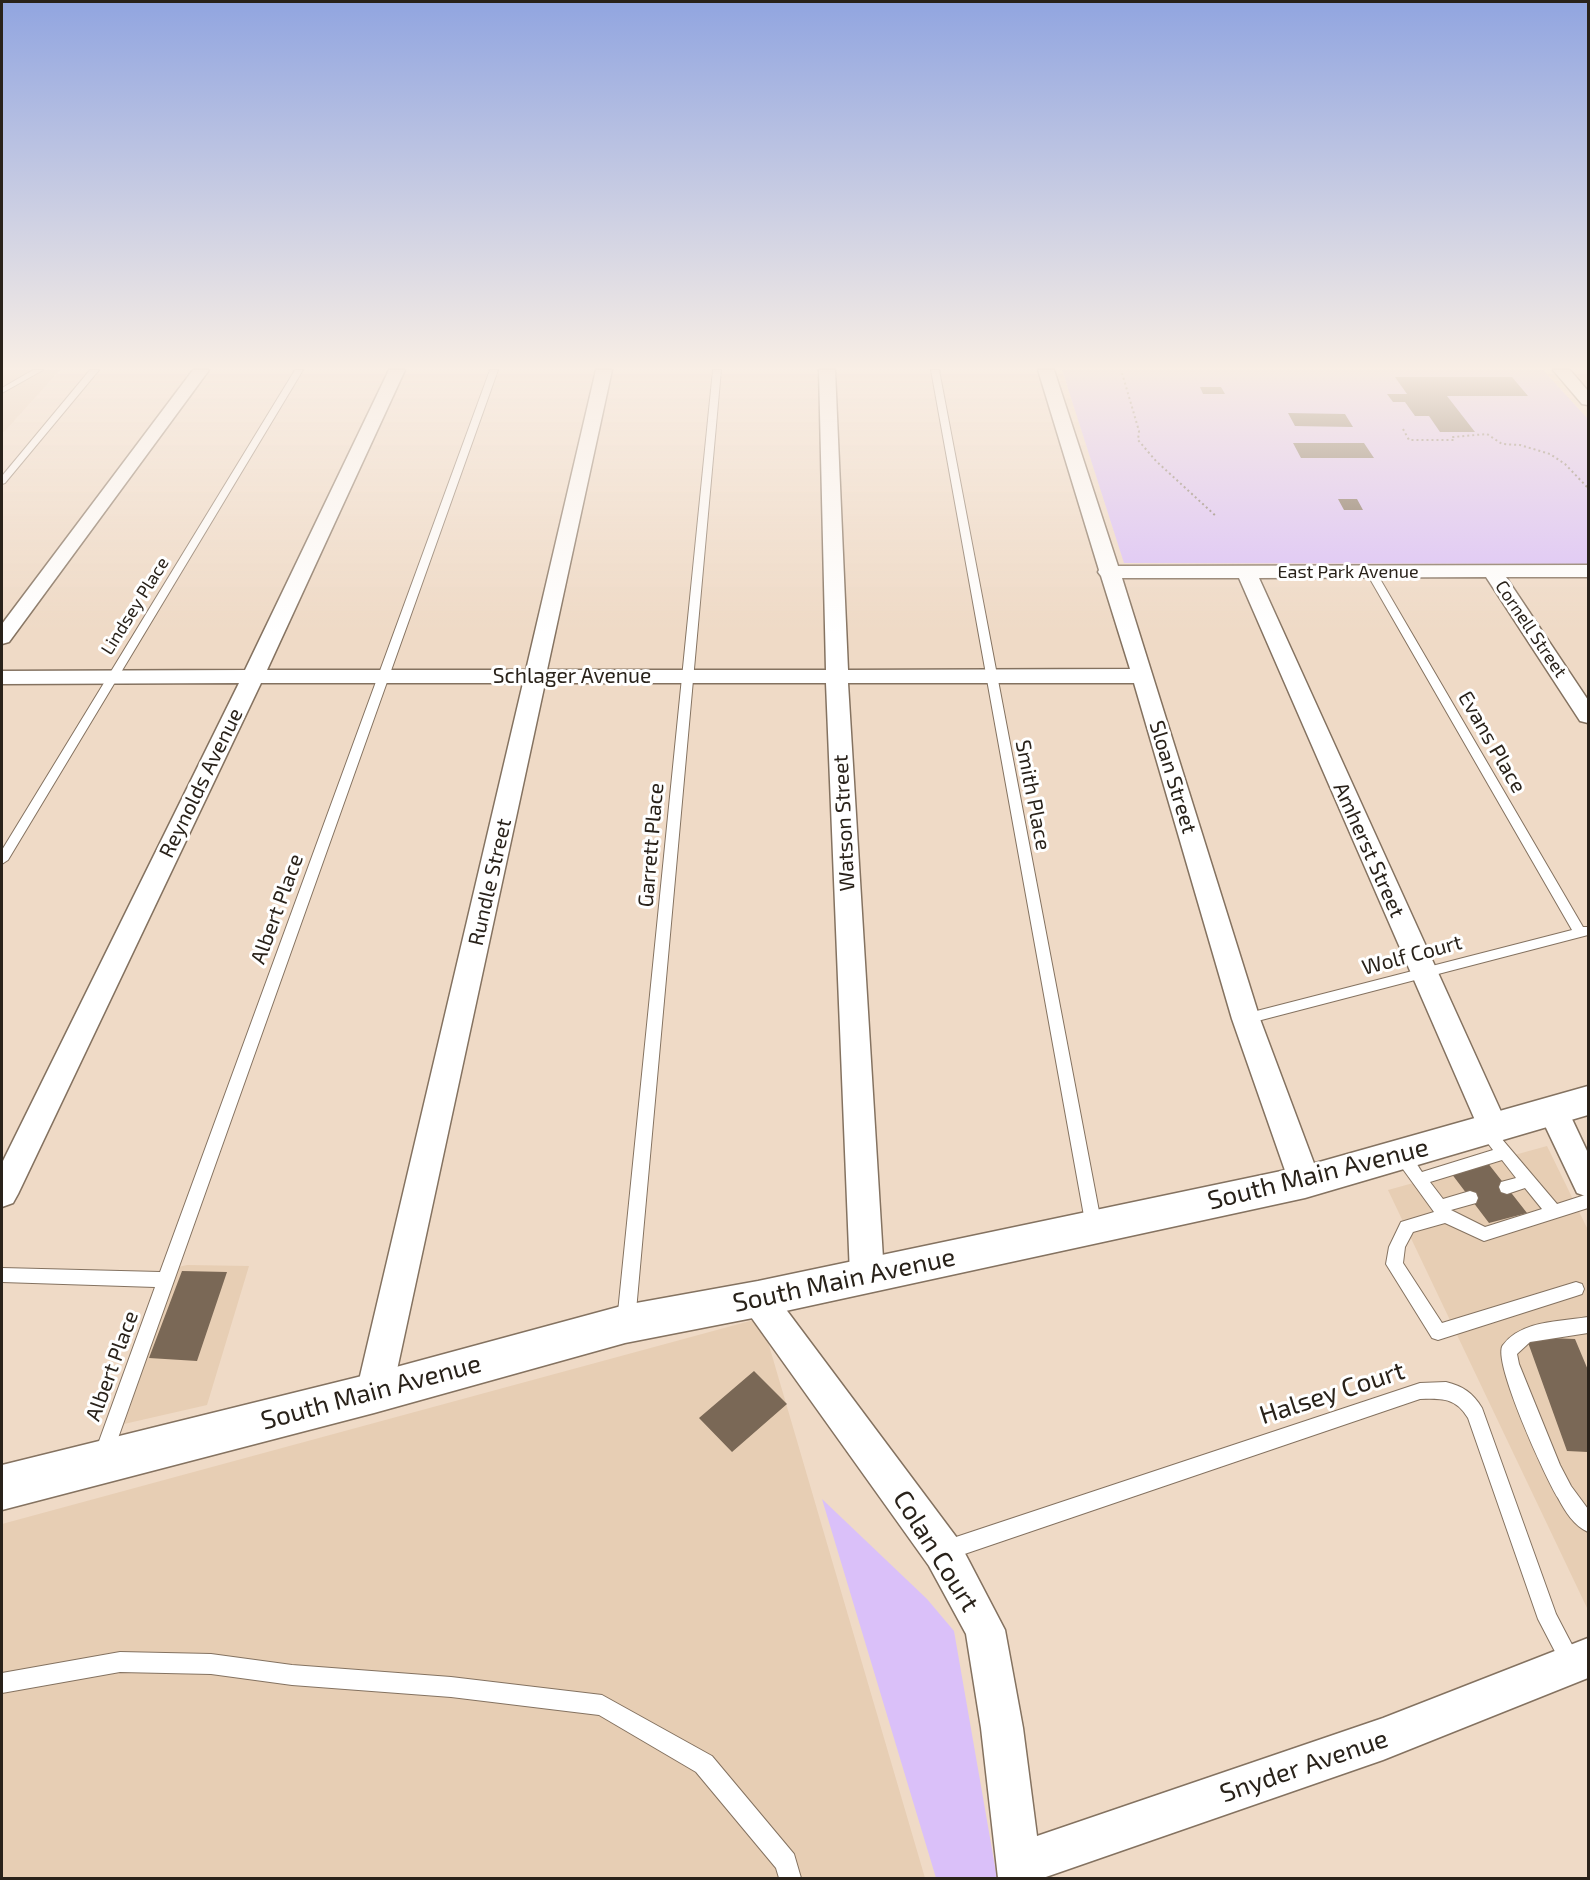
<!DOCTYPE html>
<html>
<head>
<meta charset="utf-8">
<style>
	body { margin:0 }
	#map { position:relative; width:1590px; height:1880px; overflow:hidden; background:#efdac6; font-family:"Exo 2",sans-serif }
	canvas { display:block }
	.frame { position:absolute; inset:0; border:3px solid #29221a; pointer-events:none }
</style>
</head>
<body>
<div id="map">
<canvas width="1590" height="1880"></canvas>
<div class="frame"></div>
</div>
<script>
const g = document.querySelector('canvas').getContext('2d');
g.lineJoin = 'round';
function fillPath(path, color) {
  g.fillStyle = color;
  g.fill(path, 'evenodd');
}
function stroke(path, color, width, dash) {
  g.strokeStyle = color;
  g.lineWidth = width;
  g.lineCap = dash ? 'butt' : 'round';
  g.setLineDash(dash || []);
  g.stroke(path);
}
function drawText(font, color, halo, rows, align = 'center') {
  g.font = font + ' "Exo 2",sans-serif';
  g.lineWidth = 6;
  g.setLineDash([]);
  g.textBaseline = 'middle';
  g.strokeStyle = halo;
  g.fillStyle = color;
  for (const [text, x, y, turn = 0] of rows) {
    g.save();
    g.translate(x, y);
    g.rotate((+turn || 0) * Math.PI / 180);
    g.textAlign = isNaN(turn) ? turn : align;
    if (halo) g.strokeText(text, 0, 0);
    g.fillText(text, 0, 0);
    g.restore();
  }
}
fillPath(new Path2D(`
	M 2,370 L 60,370 L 4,432 L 2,432 Z
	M 1547,1146 L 1588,1230 L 1588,1610 L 1388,1190 Z
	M 187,1265 L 249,1266 L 207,1405 L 124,1424 L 178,1267 Z
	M 761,1318 L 925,1878 L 2,1878 L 2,1524 Z`), '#e7ceb4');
fillPath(new Path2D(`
	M 1062,370 L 1543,370 L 1588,419 L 1588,564 L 1124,563 Z
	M 822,1499 L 927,1599 L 954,1631 L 997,1878 L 936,1878 Z`), '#dac0f9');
fillPath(new Path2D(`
	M 1395,377 L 1512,377 L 1528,396 L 1447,396 L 1475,432 L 1440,432 L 1429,416 L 1415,416 L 1405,402 L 1393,402 L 1387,394 L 1407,394 Z
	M 1200,387 L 1221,387 L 1225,394 L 1203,394 Z
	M 1288,413 L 1345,414 L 1353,427 L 1295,426 Z
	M 1293,443 L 1364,443 L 1374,458 L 1301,458 Z
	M 1338,499 L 1357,499 L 1363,510 L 1344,510 Z
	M 1487,1162 L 1527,1213 L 1489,1223 L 1451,1173 Z
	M 182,1271 L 227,1272 L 197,1361 L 149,1358 Z
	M 1526,1337 L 1575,1339 L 1588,1370 L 1588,1452 L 1567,1451 Z
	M 754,1371 L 787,1404 L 732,1452 L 699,1418 Z`), '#7a6856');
const service = new Path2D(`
	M 33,370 L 43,370 L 2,393 L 2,388 Z
	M 90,370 L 99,370 L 5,483 L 2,484 L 2,476 Z
	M 295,370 L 303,370 L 8,860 L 2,864 L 2,850 Z
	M 490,370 L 498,370 L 112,1455 L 110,1461 L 103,1464 L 96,1461 L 94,1455 L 155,1287 L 2,1282 L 2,1268 L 160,1272 Z
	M 713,370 L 721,370 L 635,1322 L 632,1327 L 626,1330 L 620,1327 L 617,1322 Z
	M 931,370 L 939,370 L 1102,1227 L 1100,1232 L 1094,1234 L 1088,1232 L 1086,1227 Z
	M 1371,569 L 1376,572 L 1583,927 L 1588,927 L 1588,935 L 1246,1024 L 1241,1023 L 1239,1019 L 1241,1015 L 1572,930 L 1366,572 Z
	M 1485,1123 L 1490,1125 L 1557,1204 L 1588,1194 L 1588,1208 L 1484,1241 L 1445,1223 L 1413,1232 L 1405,1247 L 1403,1263 L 1442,1323 L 1576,1282 L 1582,1284 L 1584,1289 L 1582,1294 L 1576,1296 L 1438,1340 L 1432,1338 L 1386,1264 L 1389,1247 L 1401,1222 L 1434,1212 L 1392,1154 L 1394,1150 C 1408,1145 1415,1162 1422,1172 L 1493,1150 L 1477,1129 L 1480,1125 ZM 1502,1160 L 1516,1178 L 1501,1182 L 1499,1187 L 1501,1192 L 1507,1194 L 1525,1188 L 1542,1209 L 1485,1227 L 1451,1210 L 1476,1203 L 1478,1198 L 1476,1193 L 1470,1191 L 1443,1199 L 1430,1182 Z
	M 1588,1317 L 1588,1333 L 1530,1342 L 1517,1354 L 1519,1364 L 1560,1465 L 1571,1486 L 1588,1509 L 1588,1532 C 1574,1526 1565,1511 1558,1498 C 1546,1479 1491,1359 1503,1345 C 1522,1320 1559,1322 1588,1317 Z
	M 1446,1382 C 1463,1386 1473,1393 1482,1408 L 1556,1614 L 1581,1662 L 1578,1669 L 1571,1672 L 1564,1669 L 1538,1619 L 1468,1418 C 1456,1398 1442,1398 1420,1399 L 944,1561 L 937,1558 L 934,1551 L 937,1544 L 944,1541 L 1420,1383 Z
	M 120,1652 L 211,1654 L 292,1665 L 451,1677 L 602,1695 L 712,1756 L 794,1854 L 801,1878 L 779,1878 L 776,1868 L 696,1772 L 599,1715 L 451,1697 L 292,1685 L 211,1674 L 120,1672 L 2,1693 L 2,1673 Z`);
const minor = new Path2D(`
	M 193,370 L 209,370 L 9,642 L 2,644 L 2,624 Z
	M 389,370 L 405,370 L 267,670 L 526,670 L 596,370 L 612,370 L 547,670 L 826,670 L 819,370 L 835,370 L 848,670 L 1130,669 L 1101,576 L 1098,572 L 1099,570 L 1038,370 L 1054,370 L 1118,566 L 1588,565 L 1588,577 L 1506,577 L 1588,700 L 1588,723 L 1580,721 L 1486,577 L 1259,578 L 1508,1127 L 1504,1136 L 1493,1139 L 1482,1136 L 1478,1127 L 1239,578 L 1122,578 L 1260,1019 L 1321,1182 L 1316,1191 L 1305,1195 L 1294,1191 L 1289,1182 L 1232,1019 L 1134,683 L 848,683 L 884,1275 L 879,1285 L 867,1290 L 855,1285 L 850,1275 L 826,683 L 545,683 L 392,1393 L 387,1405 L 374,1410 L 361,1405 L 356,1393 L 523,683 L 261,683 L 18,1194 L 13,1203 L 2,1207 L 2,1163 L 239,683 L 2,684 L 2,671 L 245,670 Z
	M 1553,370 L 1570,370 L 1588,391 L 1588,405 L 1582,404 Z
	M 1553,1099 L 1564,1102 L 1588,1153 L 1588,1197 L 1577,1193 L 1538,1111 L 1542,1102 Z
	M 758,1284 L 770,1288 L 957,1538 L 1005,1630 L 1023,1728 L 1037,1836 L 1383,1718 L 1588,1638 L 1588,1678 L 1383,1760 L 1043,1878 L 998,1878 L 981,1728 L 966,1634 L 929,1566 L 746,1310 L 741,1299 L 746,1288 Z`);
const primary = new Path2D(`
	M 1588,1086 L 1588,1115 L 1305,1198 L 758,1317 L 625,1343 L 374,1413 L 2,1510 L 2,1465 L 374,1373 L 625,1305 L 758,1281 L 1305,1166 Z`);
stroke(service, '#847260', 2);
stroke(minor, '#847260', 3);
stroke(primary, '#847260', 3);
stroke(new Path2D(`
	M 1122,373 L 1139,431 L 1138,440 L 1156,461 L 1217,517
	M 1403,429 L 1409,440 L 1454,440 L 1453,437 L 1487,434 L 1502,444 L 1520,445 L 1550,454 L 1565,464 L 1588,488`), '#827568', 2, [2, 3]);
fillPath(service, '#fff');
fillPath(minor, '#fff');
fillPath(primary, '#fff');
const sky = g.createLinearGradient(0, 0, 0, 634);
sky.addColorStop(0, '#91a5e0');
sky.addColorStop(0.58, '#f8eee5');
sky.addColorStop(1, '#f8eee500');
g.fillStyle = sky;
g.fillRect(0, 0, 1590, 634);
drawText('18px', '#29221a', '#fff', [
	["East Park Avenue",1348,572],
	["Lindsey Place",135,606,-58],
	["Cornell Street",1531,629,56]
]);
drawText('21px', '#29221a', '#fff', [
	["Schlager Avenue",572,676],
	["Evans Place",1492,742,60],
	["Sloan Street",1173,777,73],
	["Reynolds Avenue",201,783,-64],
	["Smith Place",1033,795,79],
	["Watson Street",844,823,-93],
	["Garrett Place",651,845,-85],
	["Amherst Street",1369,850,66],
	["Rundle Street",490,882,-77],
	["Albert Place",277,909,-70],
	["Wolf Court",1412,955,-15],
	["Albert Place",112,1366,-70]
]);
drawText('26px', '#29221a', '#fff', [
	["South Main Avenue",1318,1174,-14],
	["South Main Avenue",844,1280,-12],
	["South Main Avenue",371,1392,-15],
	["Halsey Court",1332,1393,-18],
	["Colan Court",936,1551,58],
	["Snyder Avenue",1304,1766,-19]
]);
</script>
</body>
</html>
